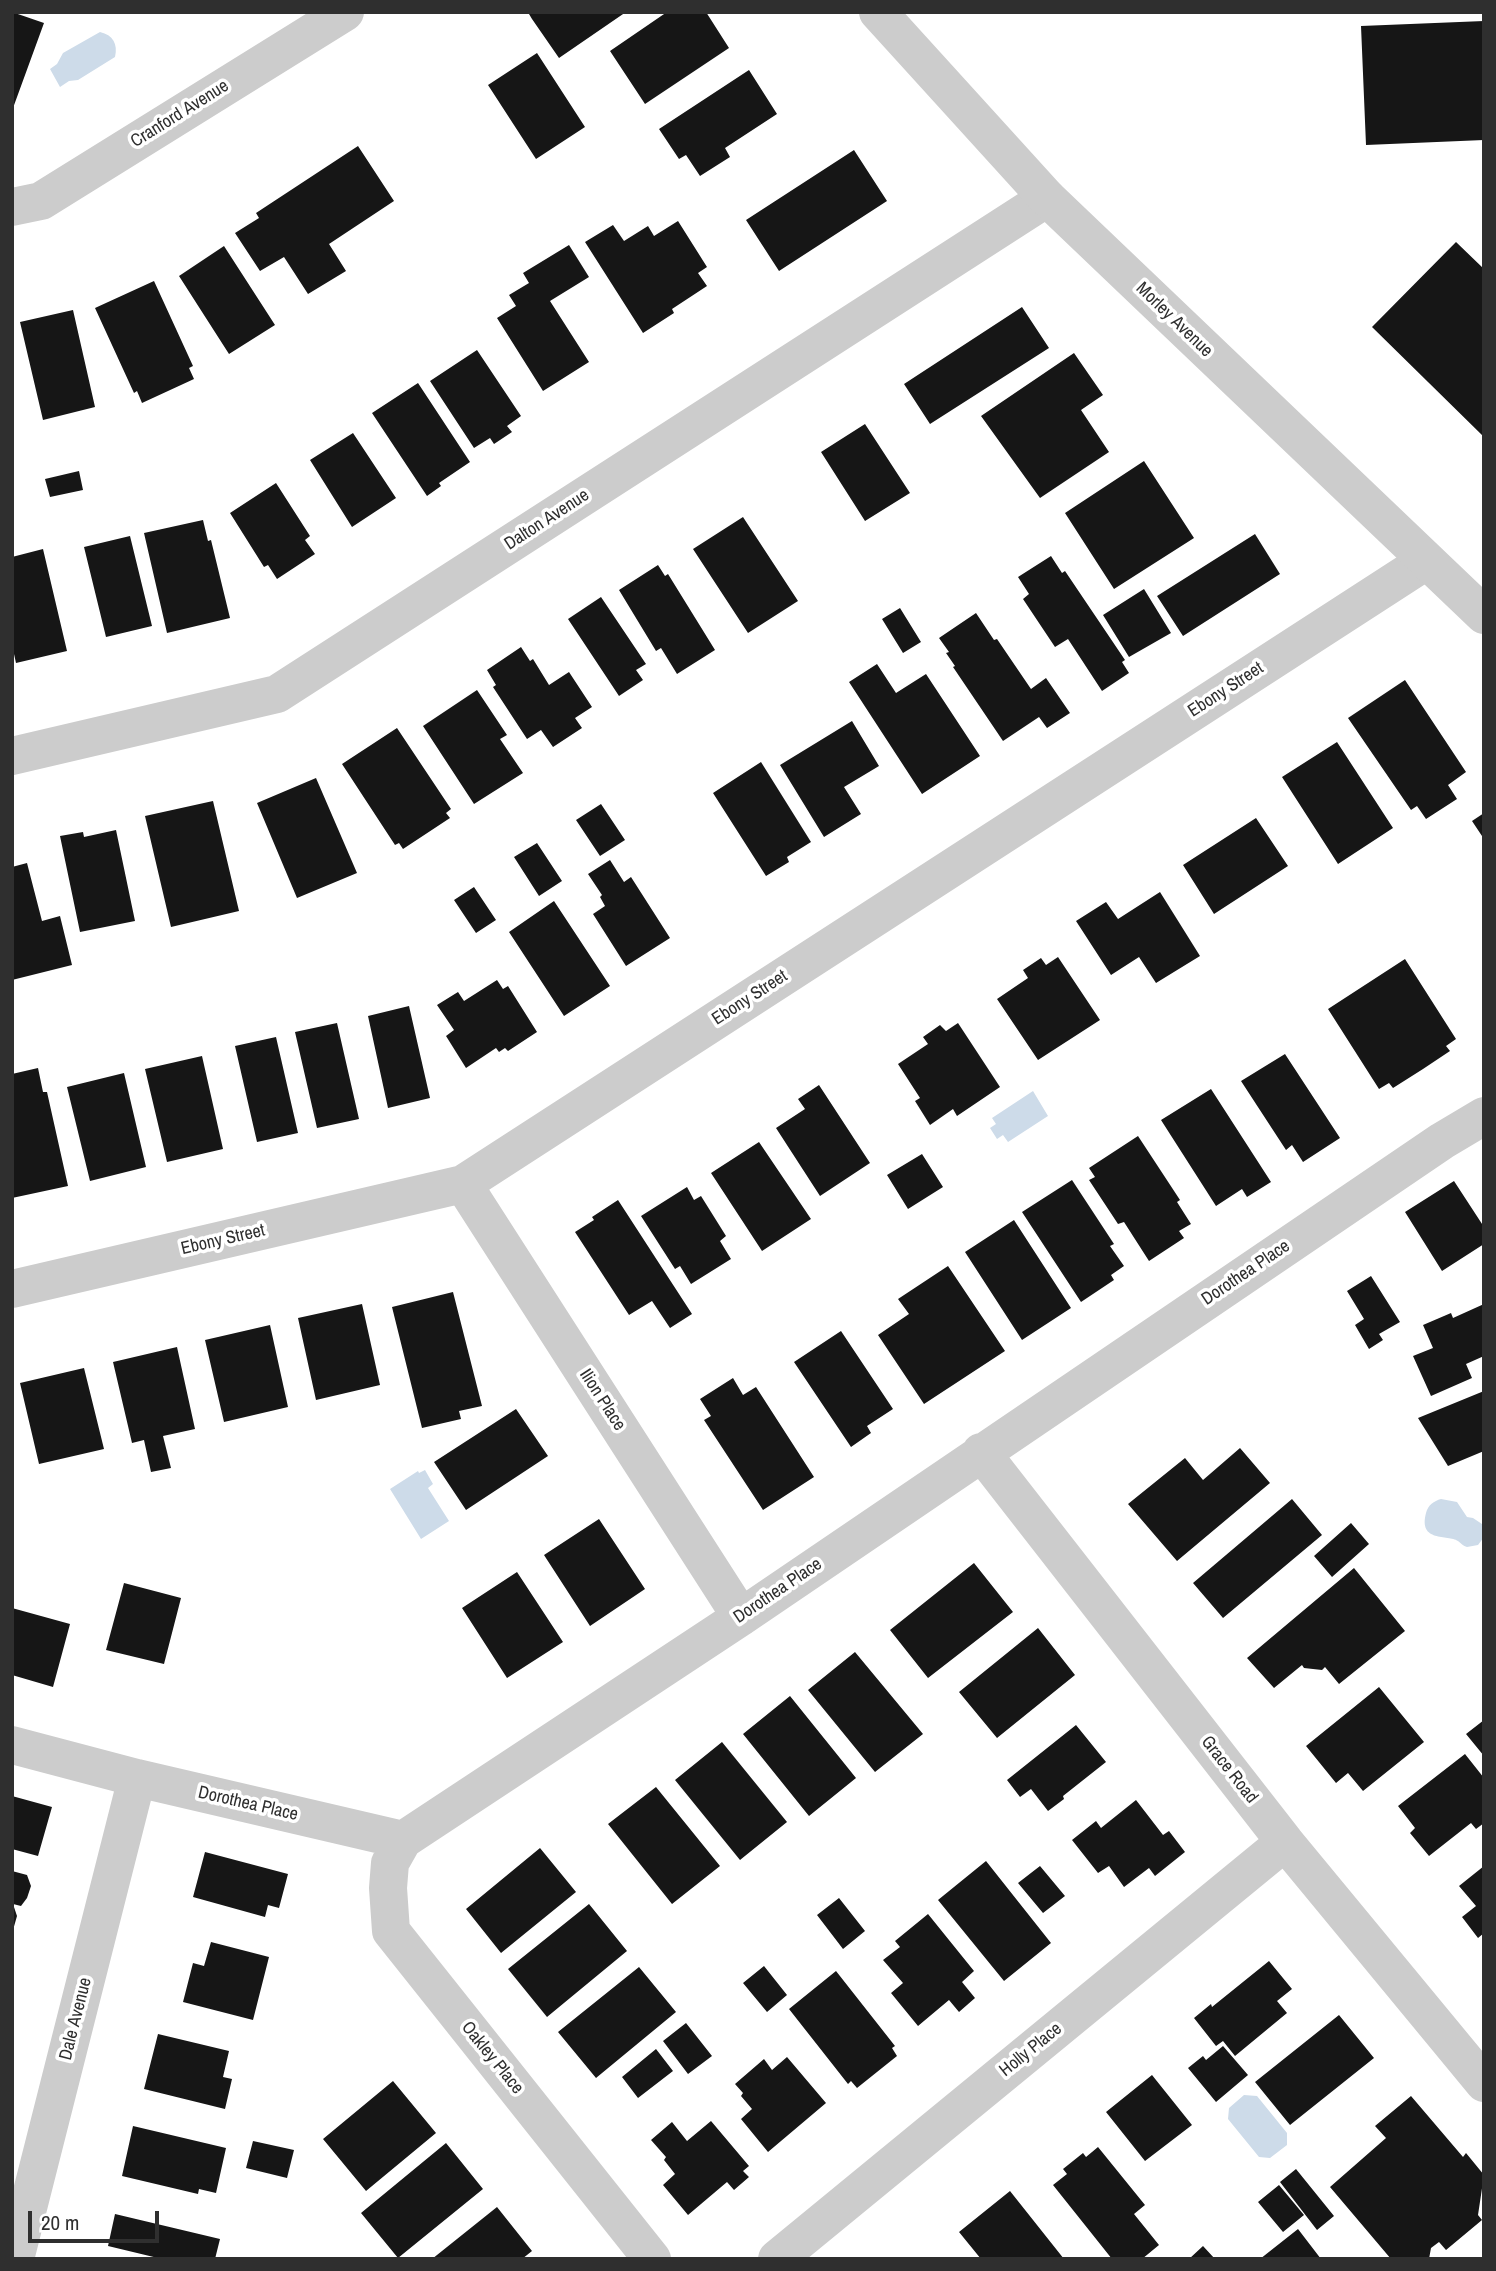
<!DOCTYPE html>
<html>
<head>
<meta charset="utf-8">
<style>
	body { margin:0 }
	#map { position:relative; width:1496px; height:2271px; overflow:hidden; background:#fff; font-family:"Archivo Narrow",sans-serif }
	canvas { display:block }
	.frame { position:absolute; inset:0; border:14px solid #2f2f2f; pointer-events:none }
	.scale { position:absolute; left:28px; top:2211px; width:131px; height:32px; box-sizing:border-box; border:4px solid #2f2f2f; border-top:0; padding-left:9px; font-size:21px; line-height:24px; white-space:nowrap; color:#2f2f2f; -webkit-text-stroke:5px #fff; paint-order:stroke }
</style>
</head>
<body>
<div id="map">
<canvas width="1496" height="2271"></canvas>
<div class="frame"></div>
<div class="scale">20 m</div>
</div>
<script>
const g = document.querySelector('canvas').getContext('2d');
g.lineJoin = 'round';
function fillPath(path, color) {
  g.fillStyle = color;
  g.fill(path, 'evenodd');
}
function stroke(path, color, width, dash) {
  g.strokeStyle = color;
  g.lineWidth = width;
  g.lineCap = dash ? 'butt' : 'round';
  g.setLineDash(dash || []);
  g.stroke(path);
}
function drawText(font, color, halo, rows, align = 'center') {
  g.font = font + ' "Archivo Narrow",sans-serif';
  g.lineWidth = 7;
  g.setLineDash([]);
  g.textBaseline = 'middle';
  g.strokeStyle = halo;
  g.fillStyle = color;
  for (const [text, x, y, turn = 0] of rows) {
    g.save();
    g.translate(x, y);
    g.rotate((+turn || 0) * Math.PI / 180);
    g.textAlign = isNaN(turn) ? turn : align;
    if (halo) g.strokeText(text, 0, 0);
    g.fillText(text, 0, 0);
    g.restore();
  }
}
fillPath(new Path2D(`
	M 100,32 C 113,35 118,44 115,57 L 78,80 L 69,81 L 60,87 L 50,69 L 57,64 L 63,53 Z
	M 1033,1091 L 1048,1116 L 1008,1142 L 1003,1135 L 997,1139 L 990,1128 L 996,1124 L 992,1118 Z
	M 425,1470 L 433,1484 L 428,1488 L 449,1521 L 421,1539 L 390,1489 L 418,1471 L 419,1473 Z
	M 1441,1499 L 1457,1502 L 1467,1517 L 1473,1518 L 1482,1524 L 1484,1537 L 1478,1545 L 1467,1547 C 1463,1546 1461,1543 1458,1541 C 1448,1534 1418,1543 1426,1513 C 1428,1505 1434,1501 1441,1499 Z
	M 1244,2095 L 1257,2096 L 1287,2133 L 1287,2145 L 1270,2158 L 1259,2157 L 1228,2119 L 1229,2108 Z`), '#cddbe9');
fillPath(new Path2D(`
	M 12,12 L 44,23 L 13,108 L 12,108 Z
	M 532,12 L 626,12 L 559,58 L 532,19 L 529,14 Z
	M 667,12 L 706,12 L 729,48 L 645,104 L 610,51 Z
	M 1484,21 L 1484,140 L 1366,145 L 1361,26 Z
	M 537,53 L 585,127 L 536,159 L 488,85 Z
	M 749,70 L 777,114 L 725,148 L 730,157 L 700,176 L 686,155 L 679,159 L 659,129 Z
	M 358,146 L 394,201 L 329,244 L 346,271 L 308,294 L 284,257 L 260,271 L 235,233 L 259,218 L 256,213 Z
	M 854,150 L 887,201 L 779,271 L 746,220 Z
	M 678,221 L 707,267 L 698,273 L 707,286 L 672,309 L 674,313 L 643,333 L 585,242 L 613,225 L 624,241 L 648,226 L 654,236 Z
	M 1456,242 L 1484,269 L 1484,437 L 1372,327 Z
	M 569,245 L 589,277 L 550,301 L 589,362 L 543,391 L 497,318 L 516,306 L 509,295 L 529,283 L 523,273 Z
	M 224,246 L 275,325 L 229,354 L 179,276 Z
	M 154,281 L 193,366 L 189,368 L 194,379 L 142,403 L 137,391 L 134,393 L 95,308 Z
	M 1022,307 L 1049,348 L 930,424 L 904,384 Z
	M 73,310 L 95,407 L 43,420 L 20,322 Z
	M 477,350 L 521,416 L 507,426 L 512,432 L 494,444 L 490,438 L 474,448 L 430,381 Z
	M 1074,353 L 1103,395 L 1081,410 L 1109,452 L 1040,498 L 981,416 Z
	M 418,383 L 470,462 L 439,483 L 441,486 L 427,496 L 372,413 Z
	M 865,424 L 910,493 L 865,521 L 821,452 Z
	M 353,433 L 396,498 L 352,527 L 310,460 Z
	M 1144,461 L 1194,538 L 1114,589 L 1065,513 Z
	M 79,471 L 83,490 L 50,497 L 45,479 Z
	M 276,483 L 310,536 L 305,540 L 315,554 L 277,579 L 268,565 L 264,567 L 230,513 Z
	M 743,517 L 798,601 L 748,633 L 693,549 Z
	M 203,520 L 208,541 L 211,540 L 230,618 L 167,633 L 144,533 Z
	M 1255,534 L 1280,574 L 1183,636 L 1157,596 Z
	M 130,536 L 152,626 L 106,637 L 84,547 Z
	M 43,549 L 67,651 L 16,663 L 12,645 L 12,557 Z
	M 1051,556 L 1062,573 L 1065,571 L 1125,660 L 1122,662 L 1129,673 L 1102,691 L 1068,639 L 1055,647 L 1023,599 L 1029,594 L 1018,577 Z
	M 658,565 L 665,576 L 668,574 L 715,650 L 677,674 L 661,648 L 656,651 L 619,590 Z
	M 1144,589 L 1171,633 L 1129,657 L 1103,615 Z
	M 601,597 L 646,664 L 636,670 L 643,680 L 619,696 L 568,619 Z
	M 900,608 L 921,642 L 903,653 L 882,619 Z
	M 976,613 L 994,640 L 997,639 L 1031,689 L 1046,678 L 1070,713 L 1047,728 L 1039,717 L 1003,741 L 953,667 L 955,666 L 946,653 L 949,652 L 939,638 Z
	M 521,647 L 530,661 L 533,659 L 549,685 L 569,672 L 592,707 L 575,718 L 582,728 L 553,747 L 541,730 L 527,739 L 493,687 L 496,685 L 487,670 Z
	M 877,664 L 896,693 L 926,674 L 980,756 L 922,794 L 849,682 Z
	M 1405,680 L 1466,772 L 1448,785 L 1457,799 L 1426,819 L 1417,806 L 1411,810 L 1348,718 Z
	M 477,690 L 507,735 L 500,739 L 523,773 L 474,804 L 423,726 Z
	M 852,721 L 879,766 L 844,787 L 861,814 L 824,837 L 780,765 Z
	M 397,728 L 451,809 L 446,813 L 450,818 L 403,849 L 399,843 L 395,845 L 342,764 Z
	M 1337,742 L 1393,828 L 1338,864 L 1282,777 Z
	M 761,762 L 811,842 L 787,857 L 789,862 L 766,876 L 713,793 Z
	M 316,778 L 357,873 L 297,898 L 257,803 Z
	M 213,801 L 239,911 L 171,927 L 145,816 Z
	M 601,804 L 625,840 L 600,856 L 576,820 Z
	M 1484,813 L 1484,839 L 1472,821 Z
	M 1256,818 L 1288,866 L 1214,914 L 1183,865 Z
	M 116,830 L 135,921 L 80,932 L 60,836 L 83,832 L 84,837 Z
	M 537,843 L 562,881 L 539,896 L 514,857 Z
	M 610,860 L 624,882 L 631,877 L 670,938 L 626,966 L 593,914 L 605,906 L 600,897 L 602,895 L 588,874 Z
	M 27,863 L 42,921 L 60,916 L 72,965 L 12,980 L 12,867 Z
	M 474,887 L 496,920 L 476,933 L 454,900 Z
	M 1160,892 L 1200,956 L 1156,983 L 1139,957 L 1111,975 L 1076,921 L 1106,902 L 1118,919 Z
	M 554,901 L 610,986 L 564,1016 L 509,932 Z
	M 1058,957 L 1100,1020 L 1038,1060 L 997,999 L 1028,978 L 1023,970 L 1041,958 L 1046,965 Z
	M 1405,959 L 1456,1039 L 1446,1046 L 1450,1051 L 1423,1069 L 1393,1088 L 1389,1083 L 1379,1089 L 1328,1009 Z
	M 497,980 L 503,989 L 508,986 L 537,1032 L 508,1051 L 505,1048 L 499,1052 L 496,1048 L 466,1068 L 446,1036 L 454,1030 L 437,1005 L 458,992 L 464,1001 Z
	M 409,1006 L 430,1098 L 388,1108 L 368,1016 Z
	M 337,1023 L 359,1119 L 317,1128 L 295,1032 Z
	M 958,1023 L 1000,1087 L 957,1116 L 953,1109 L 930,1125 L 915,1101 L 920,1098 L 898,1064 L 928,1044 L 923,1037 L 940,1025 L 946,1031 Z
	M 276,1037 L 298,1133 L 257,1142 L 235,1046 Z
	M 1285,1054 L 1340,1138 L 1303,1162 L 1292,1145 L 1286,1150 L 1241,1081 Z
	M 202,1056 L 223,1149 L 167,1162 L 145,1069 Z
	M 38,1068 L 43,1092 L 47,1092 L 68,1186 L 12,1198 L 12,1074 Z
	M 124,1073 L 146,1167 L 90,1181 L 67,1087 Z
	M 819,1085 L 870,1163 L 820,1196 L 776,1128 L 805,1109 L 798,1099 Z
	M 1211,1089 L 1271,1182 L 1247,1197 L 1242,1189 L 1216,1206 L 1161,1120 Z
	M 1138,1136 L 1180,1200 L 1177,1202 L 1191,1224 L 1179,1231 L 1184,1238 L 1149,1261 L 1124,1222 L 1118,1224 L 1089,1180 L 1095,1177 L 1089,1168 Z
	M 759,1142 L 811,1219 L 762,1251 L 711,1173 Z
	M 922,1154 L 943,1187 L 908,1209 L 887,1175 Z
	M 1072,1180 L 1114,1244 L 1110,1246 L 1124,1266 L 1111,1275 L 1114,1280 L 1081,1302 L 1022,1212 Z
	M 1454,1181 L 1484,1227 L 1484,1244 L 1442,1271 L 1405,1212 Z
	M 687,1187 L 694,1200 L 701,1196 L 726,1236 L 720,1241 L 731,1259 L 691,1284 L 680,1266 L 675,1269 L 641,1216 Z
	M 618,1200 L 692,1314 L 670,1328 L 652,1301 L 629,1315 L 575,1232 L 594,1220 L 592,1217 Z
	M 1014,1220 L 1071,1308 L 1022,1340 L 965,1252 Z
	M 948,1266 L 1005,1351 L 924,1404 L 878,1335 L 909,1314 L 898,1299 Z
	M 1371,1276 L 1400,1322 L 1379,1334 L 1383,1340 L 1369,1349 L 1355,1325 L 1364,1319 L 1347,1291 Z
	M 453,1292 L 482,1406 L 459,1411 L 461,1419 L 422,1428 L 392,1307 Z
	M 362,1304 L 380,1385 L 316,1400 L 298,1318 Z
	M 1484,1304 L 1484,1356 L 1466,1364 L 1472,1378 L 1431,1396 L 1413,1356 L 1433,1348 L 1423,1325 L 1451,1313 L 1453,1318 Z
	M 270,1325 L 288,1407 L 224,1422 L 205,1340 Z
	M 841,1331 L 893,1409 L 867,1426 L 871,1433 L 851,1447 L 794,1362 Z
	M 177,1347 L 195,1429 L 163,1436 L 171,1468 L 151,1472 L 144,1440 L 132,1443 L 113,1362 Z
	M 84,1368 L 104,1449 L 39,1464 L 20,1383 Z
	M 733,1378 L 743,1395 L 756,1387 L 814,1477 L 763,1510 L 704,1420 L 711,1416 L 700,1399 Z
	M 1484,1391 L 1484,1451 L 1448,1466 L 1418,1418 Z
	M 516,1409 L 548,1456 L 466,1510 L 434,1462 Z
	M 1240,1448 L 1270,1483 L 1177,1561 L 1128,1504 L 1185,1458 L 1203,1480 Z
	M 1292,1499 L 1322,1535 L 1223,1618 L 1193,1583 Z
	M 599,1519 L 645,1589 L 590,1626 L 544,1555 Z
	M 1351,1523 L 1369,1544 L 1332,1577 L 1314,1556 Z
	M 974,1563 L 1013,1612 L 928,1678 L 890,1630 Z
	M 1354,1568 L 1405,1631 L 1339,1684 L 1325,1667 L 1322,1670 L 1304,1668 L 1302,1665 L 1274,1688 L 1247,1658 Z
	M 517,1572 L 563,1642 L 507,1678 L 462,1608 Z
	M 124,1583 L 181,1598 L 164,1664 L 106,1650 Z
	M 12,1608 L 70,1624 L 53,1687 L 12,1675 Z
	M 1038,1628 L 1075,1675 L 997,1738 L 959,1692 Z
	M 855,1652 L 923,1734 L 875,1772 L 808,1690 Z
	M 1379,1687 L 1424,1742 L 1363,1791 L 1348,1773 L 1336,1783 L 1306,1746 Z
	M 790,1696 L 856,1778 L 809,1816 L 743,1734 Z
	M 1484,1720 L 1484,1756 L 1466,1734 Z
	M 1076,1725 L 1106,1762 L 1063,1796 L 1064,1799 L 1048,1811 L 1031,1789 L 1020,1797 L 1007,1780 Z
	M 722,1742 L 787,1822 L 740,1860 L 675,1780 Z
	M 1465,1754 L 1484,1778 L 1484,1823 L 1476,1829 L 1471,1823 L 1429,1856 L 1410,1833 L 1415,1828 L 1398,1806 Z
	M 656,1787 L 720,1866 L 672,1904 L 608,1824 Z
	M 12,1796 L 52,1807 L 38,1856 L 12,1849 Z
	M 1136,1800 L 1163,1835 L 1169,1831 L 1185,1852 L 1155,1876 L 1149,1868 L 1124,1887 L 1109,1866 L 1098,1873 L 1072,1840 L 1096,1821 L 1101,1828 Z
	M 540,1848 L 576,1892 L 501,1953 L 466,1909 Z
	M 205,1852 L 288,1874 L 279,1908 L 268,1905 L 265,1917 L 193,1897 Z
	M 986,1861 L 1051,1943 L 1004,1981 L 938,1900 Z
	M 1040,1866 L 1065,1896 L 1043,1913 L 1018,1883 Z
	M 1484,1866 L 1484,1933 L 1478,1938 L 1462,1917 L 1476,1906 L 1459,1886 Z
	M 12,1871 L 27,1875 L 31,1886 L 27,1898 L 21,1906 L 13,1904 L 17,1916 L 13,1930 L 12,1930 Z
	M 839,1898 L 865,1931 L 843,1949 L 817,1915 Z
	M 589,1904 L 627,1951 L 547,2017 L 508,1969 Z
	M 928,1914 L 974,1971 L 962,1982 L 975,1998 L 959,2012 L 949,2000 L 918,2026 L 891,1993 L 903,1983 L 883,1960 L 900,1947 L 895,1941 Z
	M 211,1942 L 269,1957 L 253,2020 L 183,2002 L 193,1963 L 204,1966 Z
	M 1269,1961 L 1292,1989 L 1277,2001 L 1287,2013 L 1235,2056 L 1223,2041 L 1216,2046 L 1194,2018 L 1211,2004 L 1212,2007 Z
	M 764,1966 L 787,1995 L 767,2012 L 743,1983 Z
	M 639,1967 L 676,2012 L 596,2078 L 558,2032 Z
	M 836,1971 L 895,2046 L 892,2048 L 897,2056 L 857,2088 L 851,2081 L 848,2084 L 789,2009 Z
	M 1339,2015 L 1374,2058 L 1290,2125 L 1255,2082 Z
	M 686,2023 L 712,2056 L 688,2074 L 663,2041 Z
	M 158,2034 L 229,2051 L 223,2077 L 232,2079 L 225,2109 L 144,2089 Z
	M 1223,2046 L 1248,2075 L 1216,2102 L 1188,2068 L 1203,2056 L 1206,2060 Z
	M 656,2049 L 673,2071 L 638,2098 L 622,2077 Z
	M 787,2057 L 826,2103 L 768,2152 L 741,2119 L 752,2109 L 741,2096 L 743,2093 L 735,2084 L 764,2059 L 772,2070 Z
	M 1152,2075 L 1192,2125 L 1145,2161 L 1106,2112 Z
	M 393,2081 L 436,2133 L 366,2191 L 323,2139 Z
	M 1411,2096 L 1463,2157 L 1466,2153 L 1484,2175 L 1478,2215 L 1482,2220 L 1446,2250 L 1439,2242 L 1431,2248 L 1429,2259 L 1391,2259 L 1330,2187 L 1386,2138 L 1375,2126 Z
	M 711,2121 L 749,2166 L 743,2171 L 749,2177 L 734,2190 L 727,2182 L 688,2215 L 663,2185 L 675,2174 L 664,2160 L 666,2157 L 651,2140 L 672,2122 L 687,2141 Z
	M 133,2126 L 226,2148 L 216,2193 L 199,2189 L 198,2194 L 122,2176 Z
	M 253,2141 L 294,2150 L 287,2178 L 246,2168 Z
	M 446,2143 L 483,2189 L 398,2258 L 361,2213 Z
	M 1098,2147 L 1145,2205 L 1134,2214 L 1159,2245 L 1142,2259 L 1112,2259 L 1053,2185 L 1067,2174 L 1063,2169 L 1083,2153 L 1086,2157 Z
	M 1296,2169 L 1334,2216 L 1317,2230 L 1280,2182 Z
	M 1279,2185 L 1304,2215 L 1283,2232 L 1258,2202 Z
	M 1010,2191 L 1064,2259 L 981,2259 L 959,2232 Z
	M 497,2207 L 532,2251 L 522,2259 L 432,2259 Z
	M 115,2214 L 220,2239 L 215,2259 L 162,2259 L 108,2246 Z
	M 1298,2229 L 1321,2259 L 1260,2259 Z
	M 1203,2246 L 1215,2259 L 1189,2259 Z`), '#161616');
stroke(new Path2D(`
	M 12,207 L 41,201 L 345,12
	M 12,756 L 277,694 L 1047,198
	M 463,1184 L 741,1617
	M 12,1289 L 463,1184 L 1426,561
	M 981,1452 L 1285,1842 L 1484,2083
	M 12,1745 L 137,1778 L 403,1840 L 741,1617 L 1442,1141 L 1484,1116
	M 403,1840 L 390,1863 L 388,1888 L 391,1931 L 652,2259
	M 15,2259 L 137,1778
	M 777,2259 L 1285,1842`), '#ccc', 38);
stroke(new Path2D(`
	M 878,12 L 1047,198 L 1484,615`), '#ccc', 38);
drawText('18px', '#2f2f2f', '#fff', [
	["Cranford Avenue",180,114,-32],
	["Morley Avenue",1174,320,44],
	["Dalton Avenue",547,520,-33],
	["Ebony Street",1226,690,-33],
	["Ebony Street",750,998,-33],
	["Ebony Street",223,1240,-13],
	["Dorothea Place",1246,1273,-34],
	["Ilion Place",602,1400,57],
	["Dorothea Place",778,1591,-34],
	["Grace Road",1229,1770,52],
	["Dorothea Place",248,1804,13],
	["Dale Avenue",76,2019,-76],
	["Holly Place",1031,2050,-39],
	["Oakley Place",492,2058,51]
]);
</script>
</body>
</html>
